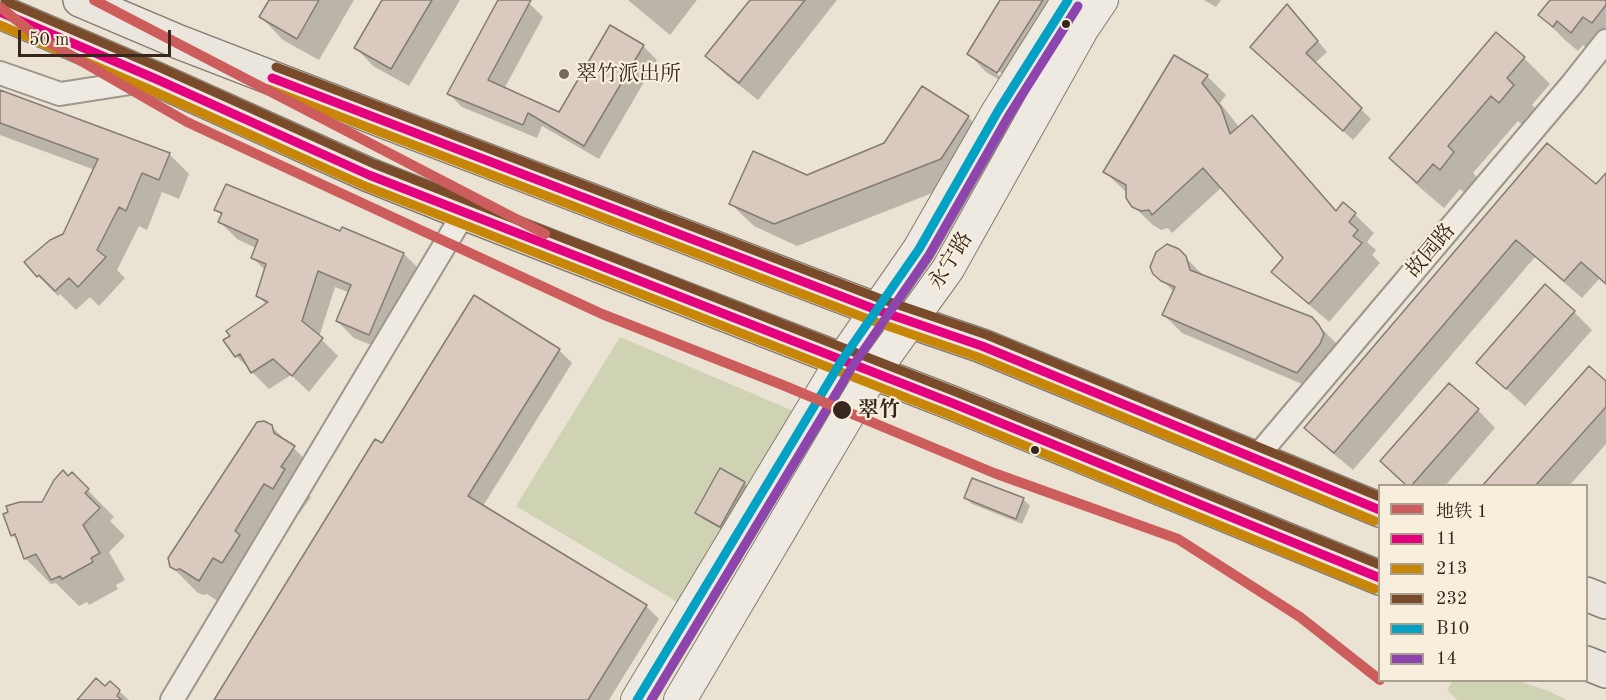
<!DOCTYPE html>
<html>
<head>
<meta charset="utf-8">
<style>
	body { margin:0 }
	#map { position:relative; width:1606px; height:700px; overflow:hidden; background:#eae2d3; font-family:"Old Standard TT","Noto Serif SC",serif }
	canvas { display:block }
	.legend { position:absolute; left:1378px; top:484px; width:210px; height:198px; box-sizing:border-box; background:#f8eedc; border:2px solid #aa9e90; margin:0; padding:8px 10px; list-style:none; font-size:18px; color:#36261d }
	.legend li { display:flex; align-items:center; gap:12px; height:30px }
	.legend b { width:30px; border:2px solid #aa9e90 }
	.scale { position:absolute; left:18px; top:30px; width:153px; height:27px; box-sizing:border-box; border:3px solid #36261d; border-top:0; padding-left:8px; font-size:18px; line-height:21px; white-space:nowrap; color:#36261d; -webkit-text-stroke:4px #f8eedc; paint-order:stroke }
</style>
</head>
<body>
<div id="map">
<canvas width="1606" height="700"></canvas>
<ul class="legend">
<li><b style="height:8px;background:#cd5c5c"></b>地铁 1</li>
<li><b style="height:8px;background:#e5007d"></b>11</li>
<li><b style="height:8px;background:#c78607"></b>213</li>
<li><b style="height:8px;background:#7a4b2a"></b>232</li>
<li><b style="height:8px;background:#03a2c5"></b>B10</li>
<li><b style="height:8px;background:#8e44ad"></b>14</li>
</ul>
<div class="scale">50 m</div>
</div>
<script>
const g = document.querySelector('canvas').getContext('2d');
g.lineJoin = 'round';
function fillPath(path, color) {
  g.fillStyle = color;
  g.fill(path, 'evenodd');
}
function stroke(path, color, width, dash) {
  g.strokeStyle = color;
  g.lineWidth = width;
  g.lineCap = dash ? 'butt' : 'round';
  g.setLineDash(dash || []);
  g.stroke(path);
}
function drawText(font, color, halo, rows, align = 'center') {
  g.font = font + ' "Old Standard TT","Noto Serif SC",serif';
  g.lineWidth = 4.5;
  g.setLineDash([]);
  g.textBaseline = 'middle';
  g.strokeStyle = halo;
  g.fillStyle = color;
  for (const [text, x, y, turn = 0] of rows) {
    g.save();
    g.translate(x, y);
    g.rotate((+turn || 0) * Math.PI / 180);
    g.textAlign = isNaN(turn) ? turn : align;
    if (halo) g.strokeText(text, 0, 0);
    g.fillText(text, 0, 0);
    g.restore();
  }
}
fillPath(new Path2D(`
	M 620,337 L 791,410 L 796,425 L 679,603 L 516,506 Z
	M 1453,681 L 1519,681 L 1551,692 L 1567,700 L 1457,700 L 1447,690 Z`), '#cfd2b3');
fillPath(new Path2D(`
	M 271,0 L 354,0 L 319,60 L 283,40 L 261,17 Z
	M 383,0 L 460,0 L 409,86 L 373,66 L 356,48 Z
	M 500,0 L 524,0 L 529,3 L 543,17 L 504,89 L 560,114 L 643,46 L 657,60 L 599,159 L 542,126 L 537,138 L 462,107 L 449,94 Z
	M 628,0 L 697,0 L 670,35 Z
	M 752,0 L 837,0 L 758,100 L 725,74 L 707,56 Z
	M 1002,0 L 1072,0 L 1016,90 L 986,72 L 969,54 ZM 987,65 L 1005,75 L 1003,78 L 987,68 Z
	M 1204,0 L 1221,0 L 1216,7 Z
	M 1552,0 L 1606,0 L 1606,45 L 1597,57 L 1583,45 L 1578,51 L 1565,40 L 1540,15 Z
	M 1297,16 L 1327,52 L 1314,64 L 1371,119 L 1353,140 L 1262,57 Z
	M 1524,58 L 1550,84 L 1532,105 L 1539,112 L 1526,128 L 1518,121 L 1473,173 L 1480,180 L 1467,195 L 1460,189 L 1444,208 L 1417,185 L 1391,158 Z
	M 1207,76 L 1226,95 L 1220,103 L 1240,128 L 1252,117 L 1271,136 L 1337,212 L 1344,204 L 1374,233 L 1367,242 L 1376,250 L 1372,255 L 1380,263 L 1329,322 L 1292,290 L 1273,271 L 1285,258 L 1222,187 L 1172,233 L 1168,228 L 1161,230 L 1153,225 L 1133,206 L 1127,193 L 1104,171 Z
	M 0,92 L 169,154 L 189,174 L 179,199 L 162,192 L 147,230 L 139,226 L 117,270 L 125,278 L 99,306 L 90,297 L 76,310 L 60,294 L 58,296 L 38,276 L 64,236 L 95,170 L 0,135 Z
	M 968,117 L 990,140 L 963,181 L 797,246 L 754,226 L 731,204 Z
	M 1548,145 L 1596,186 L 1606,182 L 1606,285 L 1599,279 L 1582,298 L 1535,257 L 1353,470 L 1324,446 L 1306,428 Z
	M 216,209 L 341,233 L 342,229 L 404,254 L 421,271 L 386,351 L 354,338 L 337,321 L 350,293 L 335,287 L 319,337 L 338,356 L 309,392 L 291,375 L 269,389 L 236,356 L 267,305 L 258,296 L 266,271 L 253,258 L 256,248 L 237,239 L 220,222 L 222,216 Z
	M 1179,251 L 1204,276 L 1311,318 L 1337,344 L 1341,353 L 1316,390 L 1182,333 L 1164,315 L 1174,292 L 1155,273 Z
	M 475,297 L 559,350 L 572,363 L 483,506 L 646,606 L 659,619 L 609,700 L 215,700 L 382,445 Z
	M 1574,312 L 1592,330 L 1525,406 L 1478,363 Z
	M 1606,383 L 1606,444 L 1569,486 L 1484,486 Z
	M 1478,410 L 1495,428 L 1445,486 L 1407,486 Z
	M 271,426 L 320,474 L 307,493 L 311,497 L 299,514 L 291,509 L 225,606 L 207,594 L 204,595 L 198,593 L 171,566 Z
	M 721,470 L 744,483 L 751,490 L 727,532 L 703,519 L 697,513 Z
	M 72,474 L 114,517 L 110,521 L 125,536 L 109,552 L 125,580 L 116,585 L 118,589 L 89,605 L 87,602 L 79,606 L 56,583 L 51,584 L 25,558 L 20,543 L 12,535 Z
	M 966,498 L 1023,499 L 1030,506 L 1022,524 L 972,504 Z
	M 119,691 L 129,700 L 79,700 Z`), '#0003');
const building = new Path2D(`
	M 269,0 L 319,0 L 297,39 L 259,17 Z
	M 382,0 L 432,0 L 391,69 L 354,48 Z
	M 498,0 L 531,0 L 488,80 L 559,112 L 610,25 L 644,45 L 584,146 L 528,113 L 523,125 L 447,94 Z
	M 750,0 L 805,0 L 739,83 L 705,56 Z
	M 1000,0 L 1043,0 L 997,73 L 967,54 Z
	M 1550,0 L 1606,0 L 1606,5 L 1592,23 L 1583,17 L 1571,33 L 1557,21 L 1553,27 L 1538,15 Z
	M 1287,4 L 1318,41 L 1306,53 L 1362,108 L 1343,131 L 1250,47 Z
	M 1496,32 L 1525,57 L 1507,78 L 1514,85 L 1499,103 L 1491,96 L 1448,146 L 1454,152 L 1440,170 L 1433,164 L 1417,183 L 1389,158 Z
	M 1174,55 L 1208,75 L 1202,83 L 1221,107 L 1230,134 L 1252,115 L 1336,211 L 1343,202 L 1356,213 L 1349,222 L 1358,230 L 1353,236 L 1362,243 L 1309,304 L 1271,272 L 1283,258 L 1203,168 L 1152,215 L 1149,210 L 1141,211 L 1132,207 L 1126,198 L 1126,185 L 1103,172 Z
	M 922,86 L 969,116 L 941,159 L 774,224 L 729,204 L 753,151 L 807,175 L 884,143 Z
	M 0,90 L 170,153 L 159,180 L 142,173 L 126,211 L 119,207 L 97,250 L 106,257 L 78,287 L 69,278 L 55,291 L 39,275 L 37,277 L 24,262 L 50,240 L 63,234 L 98,159 L 0,123 Z
	M 1547,143 L 1596,184 L 1606,173 L 1606,284 L 1581,262 L 1564,281 L 1516,240 L 1334,453 L 1304,428 Z
	M 226,184 L 340,231 L 342,227 L 404,253 L 369,335 L 336,321 L 351,285 L 318,271 L 302,321 L 323,338 L 292,376 L 273,359 L 251,373 L 240,354 L 235,357 L 223,340 L 230,336 L 226,331 L 268,302 L 256,296 L 266,264 L 251,258 L 258,240 L 218,222 L 222,213 L 214,210 Z
	M 1167,244 L 1179,249 L 1186,256 L 1190,270 L 1312,317 L 1319,325 L 1324,334 L 1320,344 L 1297,373 L 1162,315 L 1175,287 L 1161,281 L 1153,274 L 1150,267 L 1156,252 Z
	M 1545,284 L 1575,311 L 1506,389 L 1476,363 Z
	M 474,295 L 560,349 L 468,496 L 647,605 L 588,700 L 214,700 L 375,439 L 382,443 Z
	M 1589,366 L 1606,381 L 1606,407 L 1535,486 L 1482,486 Z
	M 1449,383 L 1479,409 L 1411,486 L 1407,486 L 1380,461 Z
	M 264,421 L 272,425 L 274,433 L 295,446 L 281,467 L 285,469 L 273,489 L 264,484 L 235,531 L 240,535 L 222,563 L 213,558 L 199,581 L 180,569 L 176,570 L 170,567 L 168,558 L 257,422 Z
	M 720,468 L 745,482 L 720,527 L 695,513 Z
	M 63,470 L 68,476 L 72,472 L 89,489 L 85,493 L 100,508 L 83,525 L 100,553 L 91,558 L 93,562 L 62,579 L 60,576 L 51,580 L 36,554 L 24,559 L 15,534 L 11,536 L 3,514 L 8,512 L 6,506 L 20,502 L 42,502 L 54,480 Z
	M 972,478 L 1024,498 L 1016,519 L 964,498 Z
	M 96,678 L 105,686 L 110,681 L 120,690 L 117,696 L 122,700 L 77,700 Z`);
fillPath(building, '#dac9bf');
stroke(building, '#837c73', 1.5);
const minor = new Path2D(`
	M 0,73 L 60,94 L 156,79
	M 1254,460 L 1572,84 L 1606,41
	M 172,700 L 464,213`);
const secondary = new Path2D(`
	M 637,700 L 842,360 L 919,249 L 998,111 L 1068,0
	M 680,700 L 873,373 L 948,269 L 1083,28 L 1102,0`);
const primary = new Path2D(`
	M 80,0 L 179,42 L 399,127 L 877,310 L 982,346 L 1380,510
	M 0,12 L 156,79 L 369,175 L 464,213 L 952,403 L 1380,578
	M 1586,594 L 1606,602
	M 1586,663 L 1606,671`);
stroke(minor, '#9c968c', 26);
stroke(secondary, '#837c73', 34);
stroke(primary, '#837c73', 36);
stroke(minor, '#eeeae2', 22);
stroke(secondary, '#eeeae2', 32);
stroke(primary, '#ebe6dd', 33);
stroke(new Path2D(`
	M 0,12 L 156,79 L 369,175 L 952,403 L 1380,578
	M 272,78 L 877,310 L 982,346 L 1380,510`), '#e5007d', 9);
stroke(new Path2D(`
	M 0,25 L 151,90 L 365,186 L 948,414 L 1375,589
	M 268,89 L 873,321 L 978,357 L 1375,521`), '#c78607', 9);
stroke(new Path2D(`
	M 5,1 L 161,68 L 374,164 L 956,392 L 1380,565
	M 276,67 L 881,299 L 987,335 L 1380,497`), '#7a4b2a', 9);
stroke(new Path2D(`
	M 637,700 L 842,360 L 919,249 L 998,111 L 1068,0`), '#03a2c5', 9);
stroke(new Path2D(`
	M 651,700 L 852,367 L 929,255 L 1008,117 L 1078,6`), '#8e44ad', 9);
stroke(new Path2D(`
	M 94,0 L 545,234
	M 0,7 L 34,34 L 187,122 L 602,314 L 785,386 L 994,473 L 1178,539 L 1300,617 L 1380,680`), '#cd5c5c', 10);
for (const [x, y, r, color] of [
	[1066,24,5,"#36261d"],
	[564,74,6,"#75685d"],
	[842,410,10,"#36261d"],
	[1035,450,5,"#36261d"]
]) {
  const dot = new Path2D();
  dot.arc(x, y, r, 0, 2 * Math.PI);
  g.fillStyle = color;
  g.fill(dot);
  stroke(dot, '#f8eedc', 2);
}
drawText('21px', '#36261d', '#f8eedc', [
	["翠竹派出所",576,74]
], 'left');
drawText('21px', '#36261d', '#f8eedc', [
	["故园路",1431,251,-50],
	["永宁路",951,261,-58]
]);
drawText('bold 21px', '#36261d', '#f8eedc', [
	["翠竹",858,410]
], 'left');
</script>
</body>
</html>
